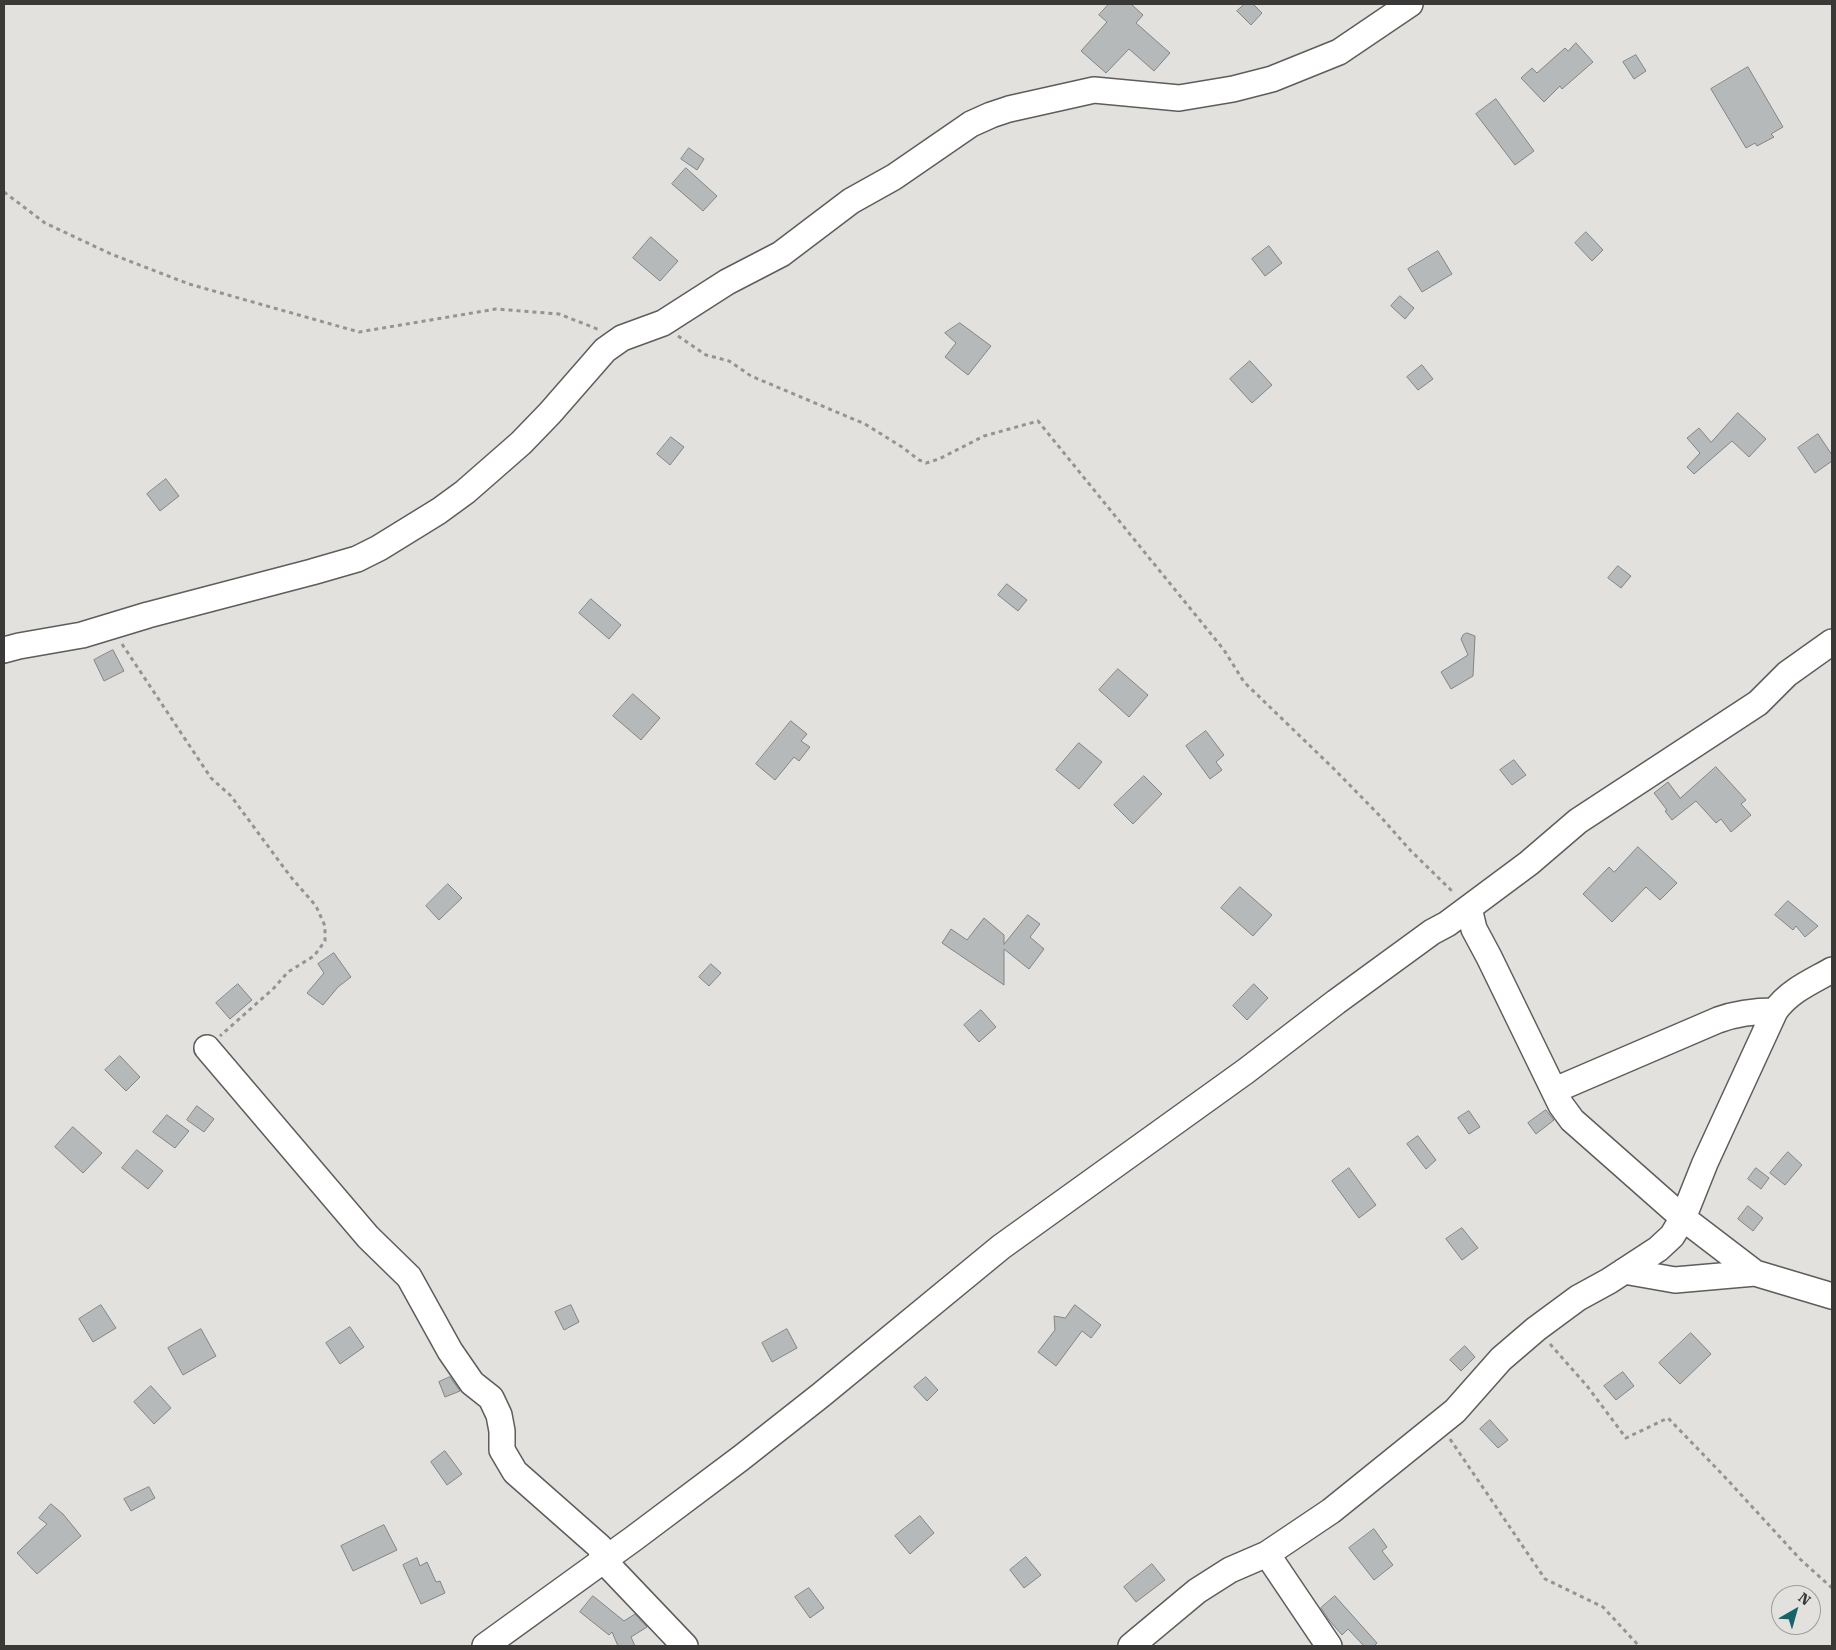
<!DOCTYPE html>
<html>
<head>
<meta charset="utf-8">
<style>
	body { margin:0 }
	#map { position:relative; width:1836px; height:1650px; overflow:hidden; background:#e2e1de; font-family:"Roboto Serif",serif }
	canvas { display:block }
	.frame { position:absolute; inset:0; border:5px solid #3a3938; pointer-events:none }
	.north { position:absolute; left:1771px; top:1585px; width:50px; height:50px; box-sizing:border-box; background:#e2e1de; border:1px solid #9f9e9c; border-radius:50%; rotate:38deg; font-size:14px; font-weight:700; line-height:20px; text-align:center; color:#3a3938 }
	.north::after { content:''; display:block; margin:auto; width:18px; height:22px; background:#15646a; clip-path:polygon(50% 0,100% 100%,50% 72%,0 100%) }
</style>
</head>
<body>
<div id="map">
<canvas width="1836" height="1650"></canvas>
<div class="frame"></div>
<div class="north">N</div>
</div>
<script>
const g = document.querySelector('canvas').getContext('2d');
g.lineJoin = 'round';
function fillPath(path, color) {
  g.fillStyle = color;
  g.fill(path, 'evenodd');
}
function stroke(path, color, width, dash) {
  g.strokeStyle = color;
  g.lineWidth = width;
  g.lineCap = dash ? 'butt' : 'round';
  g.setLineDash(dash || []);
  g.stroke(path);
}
const building = new Path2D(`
	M 1109,4 L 1131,4 L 1143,15 L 1136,23 L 1170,53 L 1154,71 L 1129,49 L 1106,73 L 1081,51 L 1107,22 L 1099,15 Z
	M 1245,4 L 1253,4 L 1262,13 L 1251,25 L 1237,11 Z
	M 1576,43 L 1593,62 L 1562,89 L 1560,86 L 1544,102 L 1521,78 L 1532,68 L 1537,73 L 1565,48 L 1568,51 Z
	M 1636,55 L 1646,71 L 1634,79 L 1623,62 Z
	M 1748,67 L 1783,127 L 1771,134 L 1774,137 L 1757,146 L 1755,143 L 1746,148 L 1711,89 Z
	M 1496,99 L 1534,151 L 1515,165 L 1476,114 Z
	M 689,148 L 704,159 L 697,170 L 681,159 Z
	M 686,168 L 717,196 L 703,211 L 672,184 Z
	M 1586,232 L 1603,250 L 1592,261 L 1575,243 Z
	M 651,237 L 678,261 L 660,281 L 633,258 Z
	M 1269,246 L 1282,263 L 1265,276 L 1252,259 Z
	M 1438,251 L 1452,274 L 1422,292 L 1408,269 Z
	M 1400,296 L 1414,308 L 1405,319 L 1391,306 Z
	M 960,323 L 991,346 L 968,375 L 945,357 L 956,343 L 945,333 Z
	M 1250,361 L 1272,385 L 1252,403 L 1230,379 Z
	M 1422,365 L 1433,379 L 1418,390 L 1407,377 Z
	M 1738,413 L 1766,439 L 1749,457 L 1732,441 L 1694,474 L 1687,467 L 1700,453 L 1687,438 L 1699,428 L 1711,442 Z
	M 1818,434 L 1832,455 L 1832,461 L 1815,473 L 1798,448 Z
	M 671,437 L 684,447 L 670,465 L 657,454 Z
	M 166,479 L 179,496 L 160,511 L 147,494 Z
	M 1618,566 L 1631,576 L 1621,588 L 1608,578 Z
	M 1007,584 L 1027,600 L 1018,611 L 998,595 Z
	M 591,599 L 621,625 L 609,639 L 579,613 Z
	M 1467,633 L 1475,636 L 1473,676 L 1451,689 L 1441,672 L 1468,655 L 1461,639 L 1463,635 Z
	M 113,650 L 124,671 L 104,681 L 94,660 Z
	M 1118,669 L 1148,695 L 1129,717 L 1099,690 Z
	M 633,694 L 660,718 L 641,740 L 613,716 Z
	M 791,721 L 807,734 L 801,741 L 810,747 L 799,761 L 794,757 L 775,780 L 756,764 Z
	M 1206,731 L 1224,755 L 1216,762 L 1222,770 L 1210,779 L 1186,746 Z
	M 1079,743 L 1102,762 L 1079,789 L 1056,770 Z
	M 1514,760 L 1526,775 L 1512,785 L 1500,770 Z
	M 1716,767 L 1746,800 L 1741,804 L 1751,815 L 1731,832 L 1721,819 L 1716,823 L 1696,801 L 1672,820 L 1665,811 L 1667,810 L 1654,793 L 1668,782 L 1680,798 Z
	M 1144,776 L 1162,794 L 1133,824 L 1114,805 Z
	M 1638,847 L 1677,883 L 1660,900 L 1646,887 L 1612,922 L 1583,894 L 1609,867 L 1614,872 Z
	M 448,884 L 462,898 L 439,920 L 426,906 Z
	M 1240,887 L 1272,915 L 1253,936 L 1221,908 Z
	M 1788,901 L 1818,926 L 1805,937 L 1796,926 L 1793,930 L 1775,915 Z
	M 1028,915 L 1040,924 L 1030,937 L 1044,949 L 1029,969 L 1004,949 L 1004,985 L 942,943 L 951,929 L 967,940 L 984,918 L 1004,935 L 1004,944 Z
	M 334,953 L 351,977 L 338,987 L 323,1005 L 307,993 L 324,973 L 318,964 Z
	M 711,964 L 721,973 L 709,986 L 699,977 Z
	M 238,984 L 252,1000 L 230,1019 L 216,1003 Z
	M 1254,984 L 1268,998 L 1247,1020 L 1233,1006 Z
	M 981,1010 L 996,1027 L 979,1042 L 964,1025 Z
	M 120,1056 L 140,1077 L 126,1091 L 105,1070 Z
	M 197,1106 L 214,1119 L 204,1132 L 187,1120 Z
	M 1546,1110 L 1554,1120 L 1536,1134 L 1528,1123 Z
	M 1469,1111 L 1480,1127 L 1469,1134 L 1458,1118 Z
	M 167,1115 L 189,1131 L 175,1148 L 153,1132 Z
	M 73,1127 L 102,1153 L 83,1173 L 55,1147 Z
	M 1418,1136 L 1436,1160 L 1426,1169 L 1407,1144 Z
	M 137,1150 L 163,1171 L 148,1189 L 122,1168 Z
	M 1788,1152 L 1802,1165 L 1785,1185 L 1770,1173 Z
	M 1349,1168 L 1376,1205 L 1359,1218 L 1332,1181 Z
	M 1756,1168 L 1769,1178 L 1761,1189 L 1748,1179 Z
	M 1748,1206 L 1763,1218 L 1753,1231 L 1738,1219 Z
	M 1462,1228 L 1478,1248 L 1462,1260 L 1446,1239 Z
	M 101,1305 L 116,1328 L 93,1342 L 79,1319 Z
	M 571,1305 L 579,1322 L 564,1330 L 555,1312 Z
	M 1075,1305 L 1101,1325 L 1091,1338 L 1082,1331 L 1056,1366 L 1038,1352 L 1055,1330 L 1054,1316 L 1065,1318 Z
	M 350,1327 L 364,1347 L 340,1364 L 326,1343 Z
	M 201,1329 L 216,1356 L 183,1375 L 168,1348 Z
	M 787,1329 L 797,1348 L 772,1362 L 762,1343 Z
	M 1691,1333 L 1711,1354 L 1680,1384 L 1659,1363 Z
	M 1465,1346 L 1475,1357 L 1461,1371 L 1450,1360 Z
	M 1623,1372 L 1634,1386 L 1616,1400 L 1604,1386 Z
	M 450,1377 L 460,1391 L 445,1397 L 439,1382 Z
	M 926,1377 L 938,1390 L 927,1401 L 914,1387 Z
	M 151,1386 L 171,1408 L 154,1424 L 134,1402 Z
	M 1490,1420 L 1508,1440 L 1498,1448 L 1480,1429 Z
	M 445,1451 L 462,1474 L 447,1485 L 431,1462 Z
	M 149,1487 L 155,1498 L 131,1511 L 124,1499 Z
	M 51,1504 L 63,1514 L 81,1536 L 37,1574 L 17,1553 L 47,1524 L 39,1518 Z
	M 920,1516 L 934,1533 L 910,1554 L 895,1536 Z
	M 384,1525 L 397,1550 L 353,1571 L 341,1546 Z
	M 1374,1529 L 1387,1547 L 1382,1551 L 1393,1565 L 1374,1580 L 1349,1548 Z
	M 1026,1557 L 1041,1575 L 1024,1588 L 1010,1570 Z
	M 417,1558 L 420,1566 L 427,1562 L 436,1582 L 440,1581 L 445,1593 L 421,1604 L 403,1565 Z
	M 1152,1564 L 1165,1580 L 1136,1602 L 1124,1587 Z
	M 809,1588 L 824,1608 L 810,1618 L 795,1597 Z
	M 593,1596 L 624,1621 L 635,1614 L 647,1627 L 631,1637 L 635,1646 L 618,1646 L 612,1632 L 609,1635 L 580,1612 Z
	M 1335,1596 L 1377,1643 L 1374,1646 L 1364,1646 L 1348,1629 L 1342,1635 L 1329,1620 L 1321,1608 Z`);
fillPath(building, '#b5b9b9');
stroke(building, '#818585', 1);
const minor = new Path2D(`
	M 4,650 L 19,646 L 82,635 L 148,615 L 312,572 L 357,559 L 379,548 L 439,511 L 465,492 L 521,443 L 550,413 L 605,350 L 622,338 L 663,323 L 727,282 L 781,254 L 851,201 L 894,177 L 971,124 L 991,115 L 1009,109 L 1094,90 L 1179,98 L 1233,89 L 1272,79 L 1339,52 L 1410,4
	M 1469,908 L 1474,929 L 1489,957 L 1561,1105 L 1572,1120 L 1683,1218 L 1755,1273
	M 207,1048 L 368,1237 L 409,1277 L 450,1351 L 472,1383 L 491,1398 L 499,1415 L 502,1431 L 502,1450 L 515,1472 L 600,1547 L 604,1561 L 685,1646
	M 1555,1090 L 1718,1020 C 1737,1013 1755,1011 1775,1011
	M 1624,1271 L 1675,1280 L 1755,1273 L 1832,1296
	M 1267,1554 L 1329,1646
	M 485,1646 L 633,1539 L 741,1458 L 821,1395 L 1001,1247 L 1246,1071 L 1336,1002 L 1432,932 L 1447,924 L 1529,863 L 1578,821 L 1758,703 L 1787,674 L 1832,642
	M 1131,1646 L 1197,1591 L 1230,1570 L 1267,1554 L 1331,1511 L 1455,1411 L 1501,1359 L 1536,1329 L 1578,1298 L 1609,1281 L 1658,1249 L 1672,1236 L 1683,1218 L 1705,1163 L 1775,1011 C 1789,991 1811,982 1832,970`);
stroke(minor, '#5e5d5b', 28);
stroke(new Path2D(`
	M 4,192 L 45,223 L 111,254 L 189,284 L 359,332 L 496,309 L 559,314 L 600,330
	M 678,336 L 706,355 L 729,361 L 751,376 L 865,424 L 902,447 L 919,460 L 926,463 L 939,459 L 984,436 L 1038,421 L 1224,650 L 1244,682 L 1334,769 L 1380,816 L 1411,851 L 1454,893
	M 122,644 L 211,778 L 231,796 L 290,876 L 316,906 L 325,926 L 325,941 L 314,956 L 288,972 L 274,988 L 220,1036
	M 1550,1344 L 1587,1386 L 1626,1438 L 1668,1418 L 1723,1475 L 1800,1559 L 1832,1588
	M 1450,1439 L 1545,1579 L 1603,1607 L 1639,1646`), '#959492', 3, [4, 4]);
stroke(minor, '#fff', 25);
</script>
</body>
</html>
